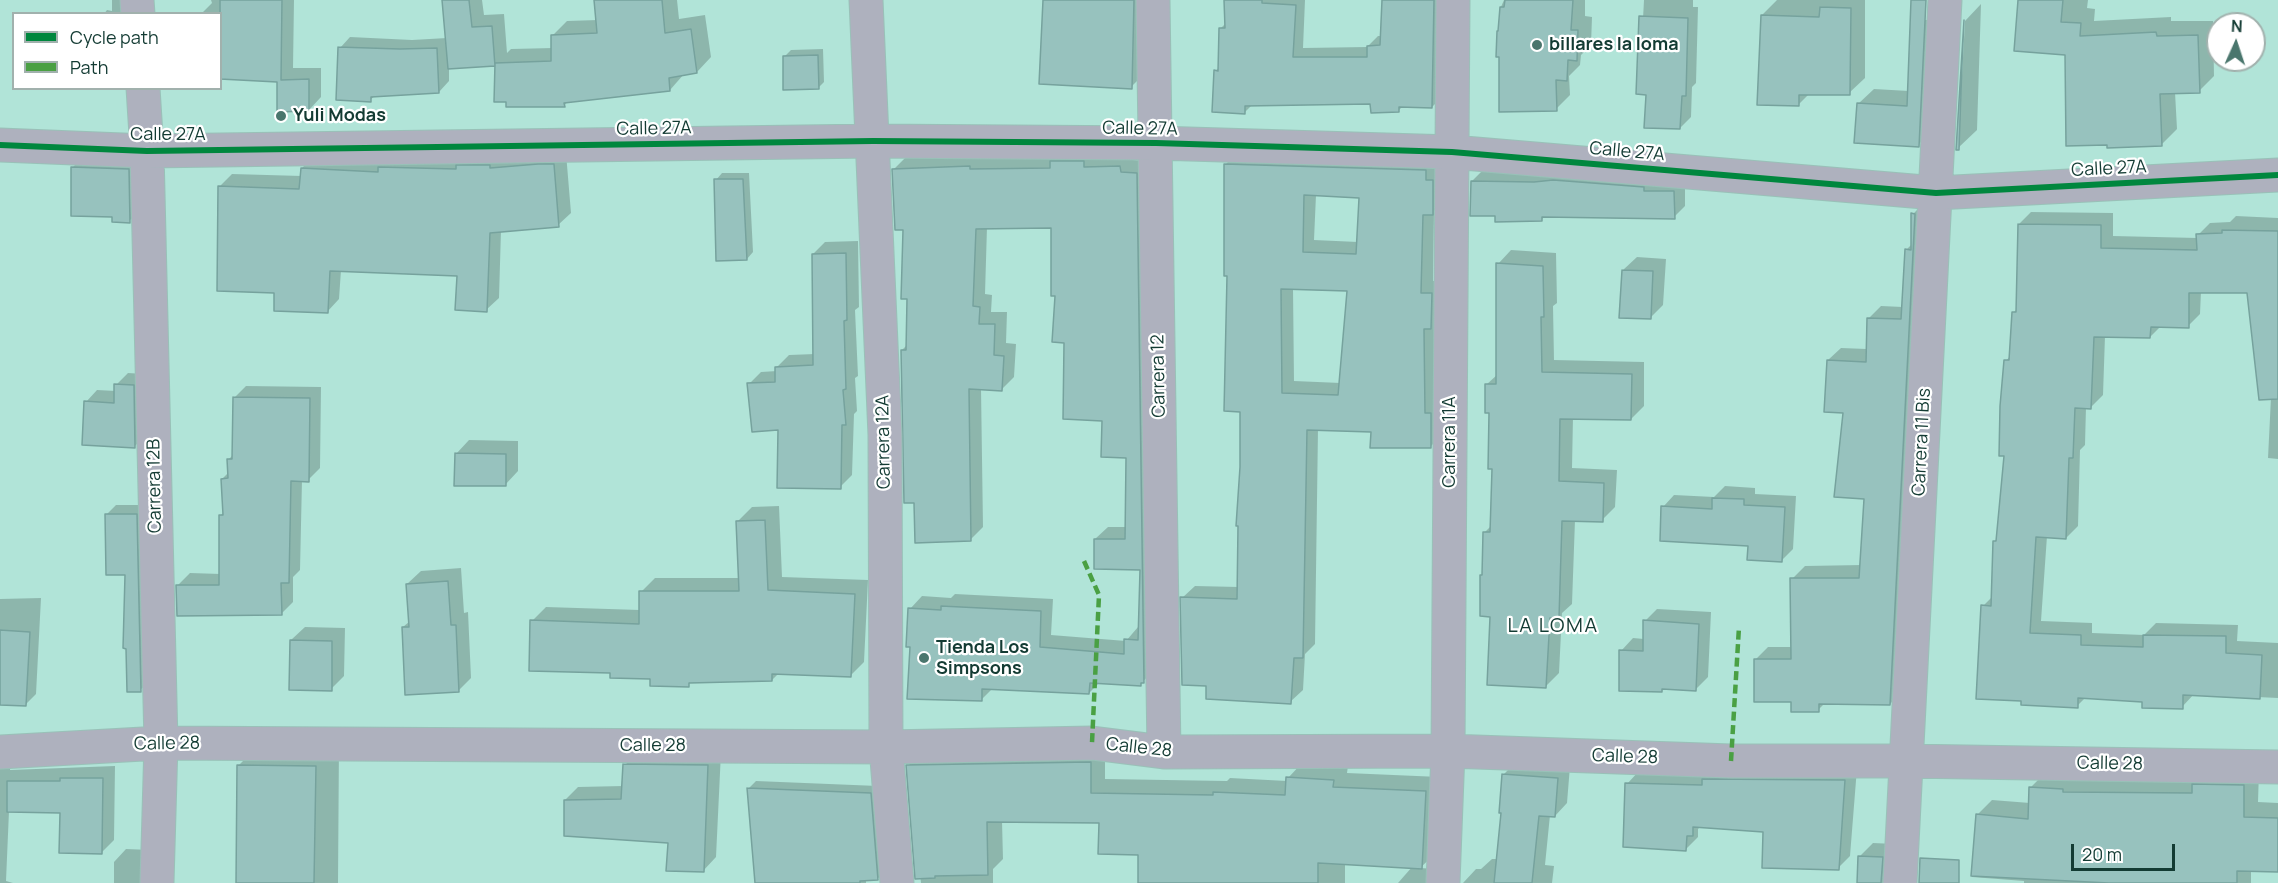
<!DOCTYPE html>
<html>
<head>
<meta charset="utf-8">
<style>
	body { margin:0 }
	#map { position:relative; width:2278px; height:883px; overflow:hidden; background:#b1e4d8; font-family:Manrope,sans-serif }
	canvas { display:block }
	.legend { position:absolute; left:12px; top:12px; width:210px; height:78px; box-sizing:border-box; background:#fff; border:2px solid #a1b1ad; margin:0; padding:8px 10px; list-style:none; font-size:18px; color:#133b33 }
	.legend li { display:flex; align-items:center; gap:12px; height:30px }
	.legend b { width:30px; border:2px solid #a1b1ad }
	.north { position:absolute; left:2206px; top:12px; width:60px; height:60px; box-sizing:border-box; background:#fff; border:2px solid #a1b1ad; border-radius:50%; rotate:3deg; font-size:16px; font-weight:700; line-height:24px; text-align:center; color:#133b33 }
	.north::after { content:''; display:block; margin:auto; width:21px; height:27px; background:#4a766d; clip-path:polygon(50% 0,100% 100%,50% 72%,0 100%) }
	.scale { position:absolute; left:2071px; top:844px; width:104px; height:27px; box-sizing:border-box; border:3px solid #133b33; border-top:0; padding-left:8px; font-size:18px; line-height:21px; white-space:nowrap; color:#133b33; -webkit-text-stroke:4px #fff; paint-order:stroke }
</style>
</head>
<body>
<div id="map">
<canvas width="2278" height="883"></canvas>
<ul class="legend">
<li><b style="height:8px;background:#00873e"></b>Cycle path</li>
<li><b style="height:8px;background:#4aa043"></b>Path</li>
</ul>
<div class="north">N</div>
<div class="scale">20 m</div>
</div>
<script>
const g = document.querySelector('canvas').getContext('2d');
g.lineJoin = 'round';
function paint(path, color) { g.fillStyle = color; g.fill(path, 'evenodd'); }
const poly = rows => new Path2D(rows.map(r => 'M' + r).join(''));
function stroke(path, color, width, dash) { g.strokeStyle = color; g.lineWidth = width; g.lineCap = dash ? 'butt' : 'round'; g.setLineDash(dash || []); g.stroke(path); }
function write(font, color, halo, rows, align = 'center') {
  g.font = font + ' Manrope,sans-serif'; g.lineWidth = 4.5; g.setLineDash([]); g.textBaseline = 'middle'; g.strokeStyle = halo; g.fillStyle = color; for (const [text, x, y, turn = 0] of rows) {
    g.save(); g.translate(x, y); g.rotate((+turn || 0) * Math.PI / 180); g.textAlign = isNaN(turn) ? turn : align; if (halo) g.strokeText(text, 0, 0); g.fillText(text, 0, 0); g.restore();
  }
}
const shadow = poly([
	[112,0,131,0,134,14,104,14,107,10,112,11],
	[211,0,294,0,293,68,321,68,321,97,309,110,278,81,220,14,201,14,212,3],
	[443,0,482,0,484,15,504,14,507,53,511,49,553,48,552,36,567,21,598,20,596,0,677,0,679,19,705,15,711,57,697,72,684,74,670,90,568,101,564,106,496,65,449,68,449,81,439,92,376,95,370,100,340,48,350,37,412,40,447,38],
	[1045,0,1153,0,1150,68,1131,87],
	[1225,0,1305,0,1303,48,1367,47,1378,36,1382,36,1383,0,1444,0,1442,97,1432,107,1404,105,1399,110,1372,102,1252,105,1244,113,1215,71,1220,67,1221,28,1226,23],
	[1504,0,1585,0,1585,16,1592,17,1591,45,1581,55,1580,65,1569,76,1570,95,1556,109,1501,7],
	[1644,0,1693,0,1693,7,1698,7,1696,83,1692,87,1691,117,1680,128,1647,93,1639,93],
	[1777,0,1865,0,1865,78,1849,93,1810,93,1798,105,1762,15],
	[1912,0,1925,0,1924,20,1927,20,1928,0,1940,0,1933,130,1918,145,1858,104,1874,89,1909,91],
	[2020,0,2088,0,2087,8,2095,9,2094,21,2171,17,2171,21,2213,21,2214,76,2199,91,2175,92,2177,129,2162,144,2067,54],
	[1981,4,1977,130,1958,148,1965,21],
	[823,49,824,82,818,88,784,57,791,50],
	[1238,152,1438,158,1445,201,1434,211,1433,281,1444,281,1443,434,1431,446,1372,430,1318,429,1315,644,1305,654,1303,690,1290,702,1207,684,1182,598,1195,586,1239,587,1241,410,1229,275,1226,164],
	[1316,195,1360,197,1358,242,1314,240],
	[1293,288,1348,289,1341,383,1294,381],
	[566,153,571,213,558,225,501,230,499,298,486,310,458,274,341,270,339,299,327,312,276,292,220,186,232,174,302,176,302,168,314,156],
	[86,154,141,156,143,208,129,221,73,167],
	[1132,154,1133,160,1149,161,1156,669,1140,684,1100,682,1089,693,993,688,981,700,912,646,910,609,922,596,951,598,955,594,1053,599,1051,635,1126,641,1138,627,1141,569,1095,539,1108,527,1126,527,1127,457,1104,420,1066,342,1057,294,1052,226,987,227,985,294,992,295,991,312,1007,312,1006,343,1016,344,1014,377,1002,389,981,388,983,527,971,539,916,502,902,350,907,345,908,297,905,229,894,169,906,157],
	[1483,170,1685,180,1685,206,1674,217,1545,216,1542,219,1497,215,1472,181],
	[722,173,749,173,753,252,747,259,716,180],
	[1926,201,1903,691,1890,704,1826,702,1818,710,1793,701,1755,660,1768,647,1792,647,1792,579,1805,566,1862,565,1865,498,1844,412,1828,360,1841,348,1867,349,1868,319,1881,306,1903,307,1906,250,1912,244,1913,214],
	[2031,212,2113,213,2113,236,2198,238,2198,235,2210,223,2230,222,2236,216,2278,218,2278,459,2268,458,2273,357,2249,292,2201,291,2200,314,2188,326,2161,326,2150,337,2105,336,2103,395,2091,407,2086,407,2085,445,2080,450,2078,526,2066,538,2047,536,2041,621,2092,623,2092,633,2144,635,2156,623,2238,625,2237,641,2278,643,2278,698,2194,694,2182,707,2143,700,2086,697,2077,706,1983,606,1993,596,1994,542,1998,538,2006,454,2006,361,2011,355,2013,313,2018,308,2019,224],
	[858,241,859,307,855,310,858,376,855,378,857,411,854,414,852,475,840,487,780,429,749,384,761,372,777,371,777,367,789,355,815,354,813,254,825,242],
	[1511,250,1556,253,1557,303,1553,306,1554,360,1644,362,1644,406,1631,419,1573,417,1572,468,1617,470,1615,507,1602,520,1575,520,1572,604,1562,613,1559,673,1546,686,1492,615,1482,575,1483,573,1484,533,1492,525,1493,467,1491,411,1486,385,1498,374,1498,264],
	[1637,257,1666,259,1663,305,1650,318,1623,270],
	[128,373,145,374,146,434,135,446,86,402,97,390,116,391,116,385],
	[246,386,321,387,320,468,308,480,302,480,300,570,293,577,293,602,281,614,178,585,190,573,221,574,221,515,224,512,222,479,229,472,229,459,233,455,234,398],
	[469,440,518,441,518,471,505,485,456,454],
	[1725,486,1755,488,1755,494,1796,496,1793,549,1781,561,1663,507,1674,495,1714,497],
	[116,505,146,505,150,681,140,690,126,574,106,515],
	[779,506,782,577,868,580,864,662,850,676,779,673,772,680,691,682,688,685,611,672,532,621,546,607,640,610,641,592,655,578,740,578,737,522,752,507],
	[461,568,464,613,468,612,471,678,458,691,403,627,410,621,407,584,421,571],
	[41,598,36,694,26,704,0,703,0,599],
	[1657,609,1711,612,1708,677,1696,689,1665,687,1662,691,1621,651,1633,638,1644,639,1645,621],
	[305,627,345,628,344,676,331,689,291,640],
	[263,741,339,742,338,883,237,883,239,765],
	[1105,748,1105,779,1227,781,1230,778,1287,781,1288,778,1302,763,1348,766,1347,773,1440,777,1436,853,1420,868,1437,869,1443,883,1398,883,1412,867,1345,863,1345,883,1180,883,1100,822,1002,821,1003,859,993,869,993,883,921,883,908,766,923,751],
	[638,752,721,752,716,857,703,871,669,841,565,800,578,787,623,786,625,765],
	[0,761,11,762,10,770,115,766,114,840,102,852,61,812,9,811,6,881,13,883,0,883],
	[1516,762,1570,766,1567,803,1555,816,1550,815,1545,865,1554,866,1552,883,1463,883,1476,869,1481,869,1492,859,1498,859,1503,812,1503,775],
	[1857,768,1850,856,1838,868,1765,831,1701,826,1698,829,1698,837,1686,849,1627,784,1639,771],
	[2259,771,2258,802,2278,803,2278,871,2251,870,2251,883,2024,883,2024,881,1972,877,1977,815,1992,800,2030,803,2031,787,2046,772],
	[756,781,878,786,885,872,877,879,866,879,866,883,757,883,749,788],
	[1873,843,1895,844,1900,883,1859,883,1860,856],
	[126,849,151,850,156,883,114,883,114,862]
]);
const building = poly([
	[220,0,282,0,281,80,309,79,309,111,277,112,277,82,220,79,220,0],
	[442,0,469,0,472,27,492,26,495,66,448,69,442,0],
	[594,0,662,0,665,33,691,29,697,73,669,78,670,91,564,103,565,107,506,107,506,102,494,102,495,63,551,61,551,35,597,33,594,0],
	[1043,0,1134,0,1132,89,1039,84,1043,0],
	[1224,0,1262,0,1262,3,1296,5,1293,57,1367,57,1367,46,1380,45,1382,0,1434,0,1432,108,1399,107,1399,112,1371,113,1370,104,1245,106,1245,114,1212,112,1214,70,1218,71,1219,28,1225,28,1224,0],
	[1505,0,1573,0,1571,30,1578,30,1577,61,1568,60,1567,81,1556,80,1557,111,1499,112,1499,57,1496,57,1497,31,1498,31,1500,7,1504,7,1505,0],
	[1911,0,1926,0,1919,147,1854,143,1857,103,1907,106,1911,0],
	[2018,0,2063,0,2061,22,2081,23,2080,36,2156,32,2157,36,2198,35,2200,93,2160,94,2162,146,2107,148,2107,145,2066,146,2065,55,2014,51,2018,0],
	[1820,7,1851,8,1850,95,1799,95,1799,106,1757,105,1761,15,1819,17,1820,7],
	[1639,16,1688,18,1686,96,1682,96,1680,129,1644,128,1646,95,1636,94,1639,16],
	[1964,20,1962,64,1959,150,1956,150,1964,20],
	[338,47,400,49,437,48,439,93,371,97,371,102,336,100,338,47],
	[818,55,819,89,783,90,783,56,818,55],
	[1050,161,1084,161,1084,167,1120,166,1121,172,1137,173,1144,683,1141,683,1141,686,1090,683,1089,694,982,689,982,701,907,699,910,647,906,647,908,608,941,610,941,606,1041,611,1040,647,1124,654,1124,639,1138,640,1140,570,1094,569,1094,539,1125,539,1126,458,1101,457,1102,421,1063,419,1064,343,1052,342,1055,296,1051,296,1051,228,976,229,973,306,980,307,979,324,995,324,994,355,1004,356,1002,391,969,389,971,541,915,543,914,503,904,503,901,350,906,350,907,299,901,299,903,230,895,230,892,169,970,166,970,169,1050,168,1050,161],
	[538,164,554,164,559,227,490,233,487,312,455,310,457,276,330,271,328,313,274,311,274,293,217,291,218,186,299,189,301,168,378,172,378,167,456,169,456,165,490,165,490,168,538,164],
	[1224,164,1426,170,1426,180,1433,180,1433,215,1423,215,1421,293,1432,293,1431,329,1424,329,1425,413,1431,413,1431,448,1370,448,1371,432,1307,430,1303,658,1294,658,1291,704,1206,699,1206,686,1182,685,1180,597,1237,599,1238,526,1236,526,1240,467,1240,412,1224,411,1227,276,1224,276,1224,164],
	[1304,195,1359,198,1356,254,1303,252,1304,195],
	[1281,289,1347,291,1338,395,1282,393,1281,289],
	[71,167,129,169,130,223,112,222,112,217,71,216,71,167],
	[714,179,743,179,747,260,716,261,714,179],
	[1553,180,1644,187,1644,191,1674,191,1675,219,1542,217,1542,221,1495,222,1495,216,1470,216,1471,181,1534,182,1553,180],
	[1911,213,1915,214,1890,705,1819,704,1819,712,1791,712,1791,702,1754,702,1754,659,1791,659,1790,578,1859,578,1864,499,1834,497,1843,413,1824,412,1827,360,1866,362,1867,318,1901,319,1905,249,1911,250,1911,213],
	[2018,224,2101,225,2101,248,2197,250,2196,234,2222,233,2222,230,2278,231,2278,399,2259,400,2247,293,2189,293,2189,328,2151,327,2150,338,2094,337,2091,409,2075,408,2073,458,2069,458,2066,539,2036,537,2030,633,2081,635,2081,645,2143,647,2143,635,2226,636,2226,653,2262,655,2260,699,2183,695,2183,709,2142,708,2142,702,2078,698,2078,708,2021,705,2021,701,1976,699,1981,605,1991,606,1993,541,1996,541,2004,456,1999,456,2000,406,2004,360,2009,360,2012,312,2016,312,2018,224],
	[846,253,847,320,844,321,846,389,843,390,846,425,842,425,841,489,777,488,778,430,752,432,747,383,775,382,775,367,813,365,812,254,846,253],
	[1496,263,1543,266,1544,317,1541,317,1542,372,1632,374,1631,420,1560,419,1559,481,1604,483,1603,522,1562,521,1559,618,1550,618,1546,688,1487,685,1490,617,1480,616,1480,575,1482,575,1483,532,1490,532,1492,469,1488,469,1489,413,1485,413,1485,384,1496,384,1496,263],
	[1622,270,1653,271,1651,319,1619,318,1622,270],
	[114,384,134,385,135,448,82,445,84,401,114,403,114,384],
	[233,397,310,398,309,482,291,481,289,583,281,583,282,615,177,616,176,585,219,585,219,515,223,515,221,479,228,478,227,459,232,459,233,397],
	[455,453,506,454,506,486,454,486,455,453],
	[1712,498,1744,499,1744,505,1785,507,1782,562,1747,560,1748,546,1660,541,1661,506,1712,509,1712,498],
	[105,514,137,514,141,692,127,692,126,649,123,648,125,575,106,575,105,514],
	[765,520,768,590,855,594,851,677,772,674,772,681,689,683,689,687,650,686,650,679,610,678,610,673,529,671,530,620,639,624,639,591,739,591,736,521,765,520],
	[448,581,451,625,456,625,459,692,405,695,402,627,409,627,406,584,448,581],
	[1643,620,1699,624,1696,691,1662,689,1662,692,1619,691,1619,650,1643,651,1643,620],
	[0,630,30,632,26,706,0,705,0,630],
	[290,640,332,641,332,691,289,690,290,640],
	[1091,762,1091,793,1213,795,1213,792,1285,795,1286,777,1334,780,1333,787,1426,791,1422,869,1318,863,1318,883,1138,883,1138,855,1098,854,1099,823,987,822,988,875,935,876,935,878,915,879,906,765,1091,762],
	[623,764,708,765,704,872,666,871,668,843,564,836,564,800,621,799,623,764],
	[237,765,316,766,314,883,236,883,237,765],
	[1502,774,1558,778,1555,817,1539,816,1532,883,1494,883,1501,813,1499,813,1502,774],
	[60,778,103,778,102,854,59,853,60,813,7,812,7,781,60,781,60,778],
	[1702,779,1845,780,1839,870,1762,868,1763,832,1693,827,1693,836,1687,836,1686,851,1623,847,1625,783,1702,785,1702,779],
	[2192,784,2244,785,2244,817,2278,818,2278,872,2237,871,2237,883,2109,883,1971,876,1976,814,2028,819,2029,787,2063,789,2063,792,2192,793,2192,784],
	[747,788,871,793,878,880,860,881,860,883,755,883,747,788],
	[1858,856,1883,857,1881,883,1857,883,1858,856],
	[1920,858,1959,860,1959,883,1919,883,1920,858]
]);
const minor = poly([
	[137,0,138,14],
	[866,0,885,435,886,747,897,883],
	[1153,0,1164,752],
	[143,88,147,151,161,743,157,883],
	[0,145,147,151,873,141,1156,143,1452,152,1936,193,2278,175],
	[0,752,161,743,886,747,1092,743,1164,752,1448,751,1731,761,1905,761,2278,767],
	[1443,883,1448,751,1453,0],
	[1900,883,1945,0]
]);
const quiet = poly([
	[1084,561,1099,595,1092,743],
	[1731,761,1739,627]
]);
const cycleway = poly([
	[0,145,147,151,873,141,1156,143,1452,152,1936,193,2278,175]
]);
const markers = [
	[1537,45,6,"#4a766d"],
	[281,116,6,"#4a766d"],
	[924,658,6,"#4a766d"]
];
const poiNames = [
	["billares la loma",1549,45],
	["Yuli Modas",293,116],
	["Tienda Los",936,648],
	["Simpsons",936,669]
];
const streetNames = [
	["Calle 27A",654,129,-1],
	["Calle 27A",1140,129,1],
	["Calle 27A",168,135],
	["Calle 27A",1627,152,5],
	["Calle 27A",2109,169,-3],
	["Carrera 12",1159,376,-91],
	["Carrera 12A",884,442,-91],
	["Carrera 11A",1450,442,-90],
	["Carrera 11 Bis",1922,442,-87],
	["Carrera 12B",155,486,-91],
	["Calle 28",167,744,-1],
	["Calle 28",653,746],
	["Calle 28",1139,748,6],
	["Calle 28",1625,757,2],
	["Calle 28",2110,764,1]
];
const neighbourhoodNames = [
	["LA LOMA",1553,626]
];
paint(shadow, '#0003');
paint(building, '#97c2be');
stroke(building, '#76a29d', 1.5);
stroke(minor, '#99c1b8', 35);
stroke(minor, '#aeb1be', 33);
stroke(quiet, '#4aa043', 4.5, [9, 4.5]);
stroke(cycleway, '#00873e', 6);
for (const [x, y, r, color] of markers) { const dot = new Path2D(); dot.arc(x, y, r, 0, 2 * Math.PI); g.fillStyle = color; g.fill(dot); stroke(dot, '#fff', 2); }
write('bold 18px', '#133b33', '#fff', poiNames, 'left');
write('18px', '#133b33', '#fff', streetNames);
g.letterSpacing = '1.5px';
write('20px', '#133b33', '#fff', neighbourhoodNames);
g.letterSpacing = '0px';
</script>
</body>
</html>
